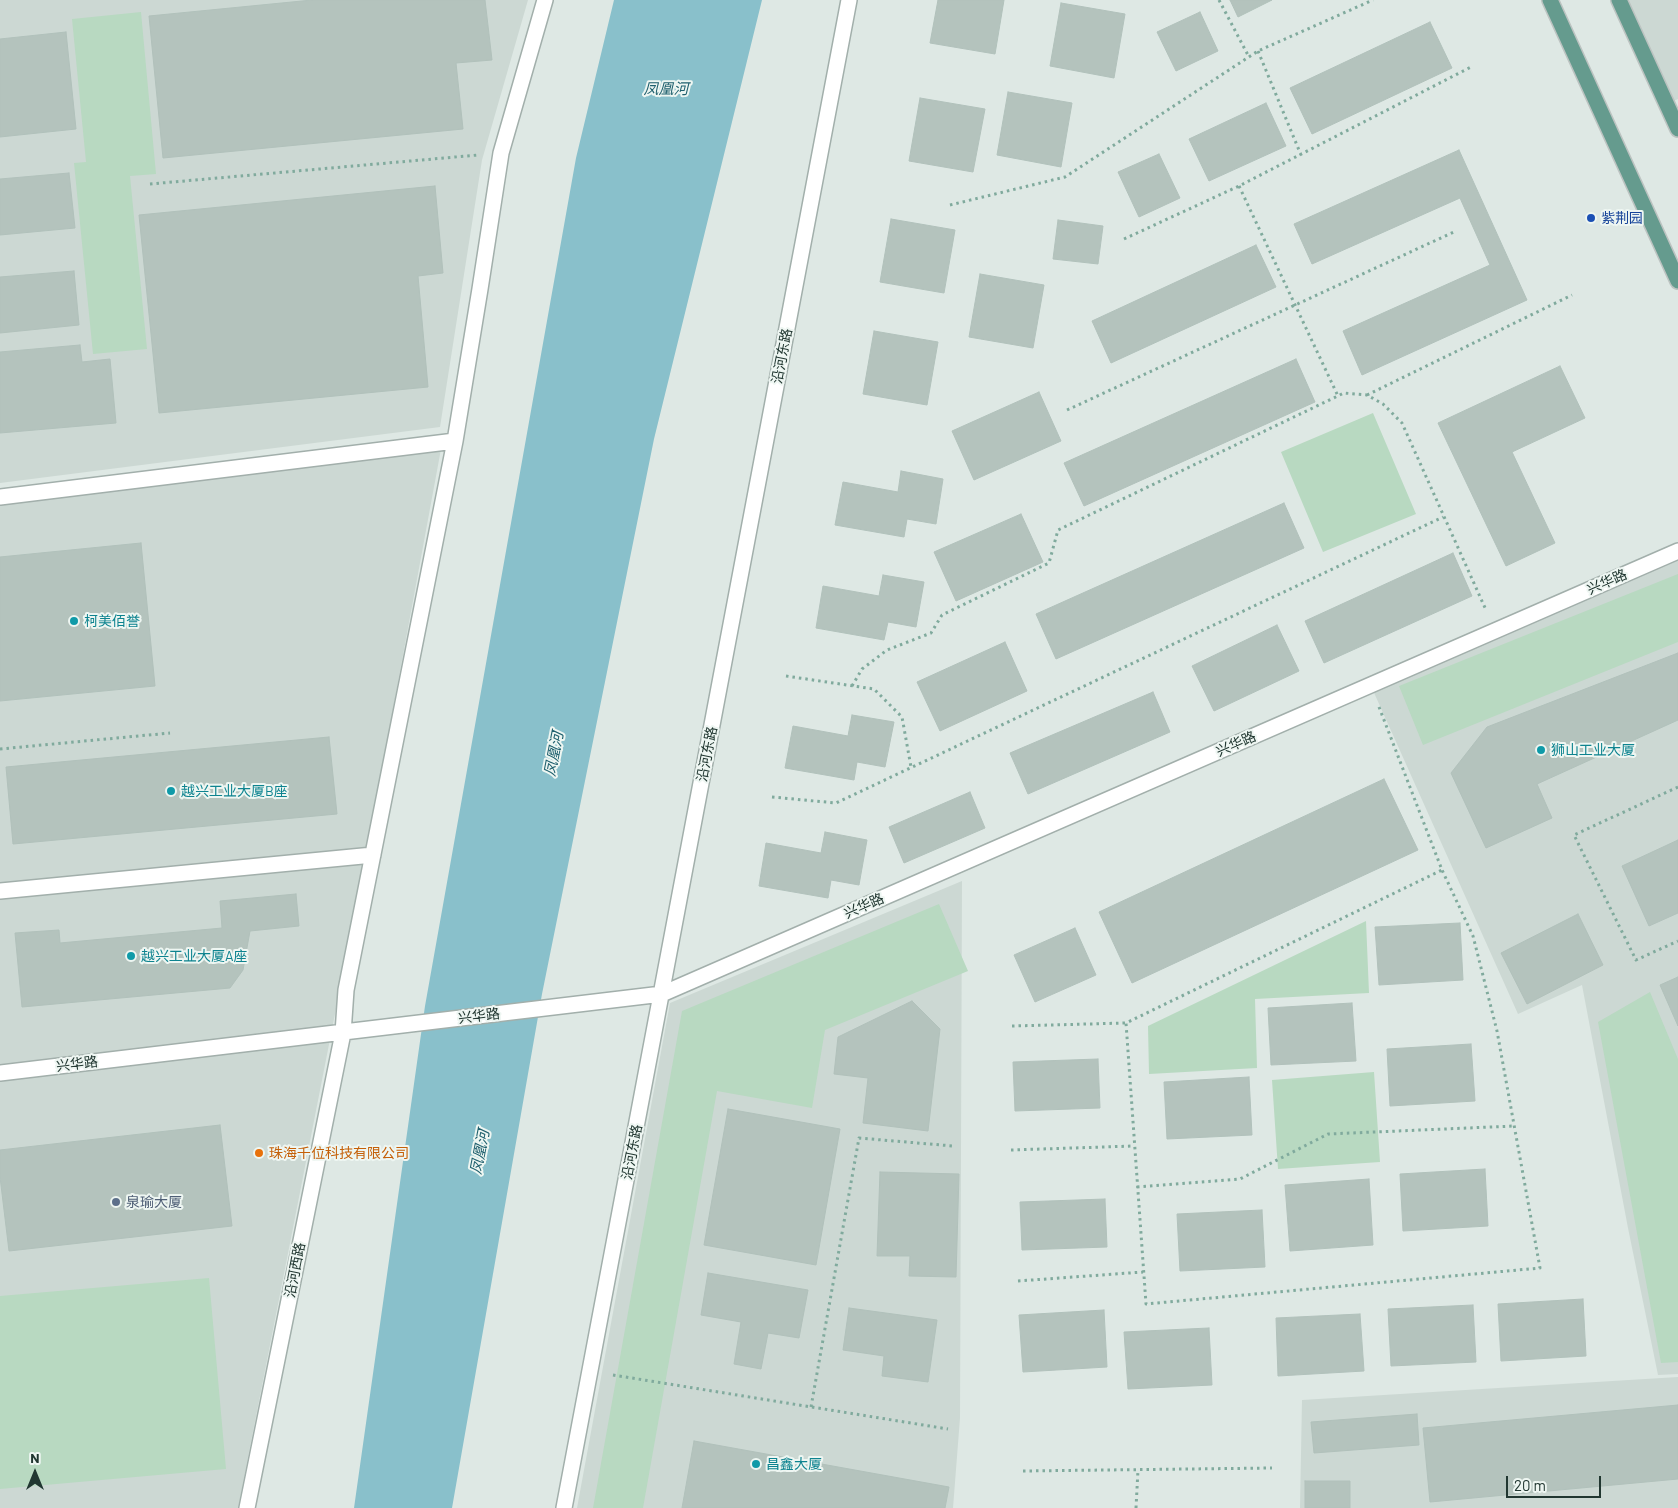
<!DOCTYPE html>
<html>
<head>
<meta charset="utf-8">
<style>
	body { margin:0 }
	#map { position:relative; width:1678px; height:1508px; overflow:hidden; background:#dee8e4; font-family:Barlow,sans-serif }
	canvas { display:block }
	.north { position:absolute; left:10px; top:1448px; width:50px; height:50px; -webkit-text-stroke:4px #eef6f2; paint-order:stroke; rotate:0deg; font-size:14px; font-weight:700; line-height:20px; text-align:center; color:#213731 }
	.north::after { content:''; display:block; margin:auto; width:18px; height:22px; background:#213731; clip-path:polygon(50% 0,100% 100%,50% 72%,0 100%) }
	.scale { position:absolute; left:1506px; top:1476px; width:95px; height:22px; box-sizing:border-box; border:2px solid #213731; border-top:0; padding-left:6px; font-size:15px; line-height:18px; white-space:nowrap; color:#213731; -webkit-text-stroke:4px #eef6f2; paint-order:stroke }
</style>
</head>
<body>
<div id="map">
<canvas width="1678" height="1508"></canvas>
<div class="north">N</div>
<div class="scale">20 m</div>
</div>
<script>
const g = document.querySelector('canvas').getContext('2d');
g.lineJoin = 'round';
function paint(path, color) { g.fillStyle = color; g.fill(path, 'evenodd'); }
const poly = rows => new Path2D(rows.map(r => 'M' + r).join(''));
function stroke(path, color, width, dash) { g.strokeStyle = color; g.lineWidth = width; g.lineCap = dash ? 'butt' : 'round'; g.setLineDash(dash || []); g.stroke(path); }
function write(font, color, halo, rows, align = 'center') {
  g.font = font + ' Barlow,"Noto Sans SC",sans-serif'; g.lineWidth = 4; g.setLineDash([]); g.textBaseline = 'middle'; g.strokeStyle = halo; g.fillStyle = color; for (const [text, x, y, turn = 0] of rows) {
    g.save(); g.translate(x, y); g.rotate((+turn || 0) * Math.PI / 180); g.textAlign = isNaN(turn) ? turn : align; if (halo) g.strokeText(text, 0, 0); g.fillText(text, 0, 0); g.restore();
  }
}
const built = poly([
	[0,0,528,0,482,160,440,427,0,483],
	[1622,0,1678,0,1678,99,1669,103],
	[441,449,365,861,238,1508,0,1508,0,503],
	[1678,551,1678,1374,1658,1375,1628,1228,1582,985,1518,1014,1371,686],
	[962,881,960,1418,953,1508,577,1508,670,1003],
	[1678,1377,1678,1508,1300,1508,1302,1400]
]);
const green = poly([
	[141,12,156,174,130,176,147,349,93,354,74,163,86,162,72,19],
	[1373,413,1416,514,1323,552,1281,452],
	[1678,574,1678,642,1423,745,1399,686],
	[939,904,968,971,825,1030,812,1108,717,1091,643,1508,593,1508,682,1011],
	[1366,921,1369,993,1255,999,1257,1068,1149,1074,1148,1026],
	[1650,992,1678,1059,1678,1362,1661,1363,1598,1022],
	[1374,1072,1380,1162,1278,1169,1272,1080],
	[209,1278,226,1469,0,1489,0,1296]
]);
const water = poly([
	[614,0,762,0,654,439,542,994,452,1508,354,1508,425,1006,576,158]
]);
const building = poly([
	[312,0,485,0,492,60,456,63,463,129,163,158,149,16,312,0],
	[938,0,1004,0,995,54,930,43,938,0],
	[1230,0,1272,0,1238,17,1230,0],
	[1061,3,1125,14,1114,78,1050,66,1061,3],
	[1200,12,1218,51,1176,71,1157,32,1200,12],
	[1430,22,1452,68,1312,134,1290,88,1430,22],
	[66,32,76,129,0,137,0,39,66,32],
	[1008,92,1072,103,1061,167,997,155,1008,92],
	[920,98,985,109,973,172,909,161,920,98],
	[1266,103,1286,146,1209,181,1189,139,1266,103],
	[1459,150,1527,300,1362,375,1343,331,1490,265,1460,198,1312,264,1294,224,1459,150],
	[1159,154,1180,198,1139,217,1118,172,1159,154],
	[69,173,75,228,0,235,0,179,69,173],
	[435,186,443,273,418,276,428,387,159,413,139,215,435,186],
	[891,219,955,230,944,293,880,282,891,219],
	[1058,220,1103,226,1098,264,1053,259,1058,220],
	[1256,245,1276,287,1111,363,1092,321,1256,245],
	[74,271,79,325,0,333,0,277,74,271],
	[980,274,1044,285,1033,348,969,337,980,274],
	[874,331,938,342,927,405,863,394,874,331],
	[80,345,82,362,110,359,116,423,0,433,0,352,80,345],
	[1296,359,1315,402,1084,506,1064,463,1296,359],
	[1560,366,1585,418,1512,452,1555,543,1506,566,1438,423,1560,366],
	[1039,392,1061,441,974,480,952,431,1039,392],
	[901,471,943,479,936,524,907,519,904,537,835,525,843,482,898,492,901,471],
	[1284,503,1304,548,1056,659,1036,614,1284,503],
	[1021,514,1043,562,956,601,934,552,1021,514],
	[141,543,155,686,0,701,0,557,141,543],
	[1453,553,1472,596,1324,663,1305,621,1453,553],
	[883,575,924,582,916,627,888,622,884,640,816,628,823,586,879,596,883,575],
	[1277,625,1299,671,1214,711,1192,666,1277,625],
	[1005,642,1027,691,940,731,917,682,1005,642],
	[1678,653,1678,720,1537,784,1552,818,1486,848,1451,773,1487,727,1678,653],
	[1153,692,1170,732,1028,794,1010,753,1153,692],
	[852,715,894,722,885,767,857,762,854,780,785,768,793,726,848,736,852,715],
	[329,737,337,814,13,844,6,767,329,737],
	[1384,779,1418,850,1132,983,1099,912,1384,779],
	[970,792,985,828,904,863,889,827,970,792],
	[825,832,867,840,859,885,831,880,828,898,759,886,766,843,821,853,825,832],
	[1678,840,1678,913,1649,926,1622,866,1678,840],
	[296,894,299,926,250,931,243,970,230,988,22,1007,15,933,59,930,60,943,222,928,220,901,296,894],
	[1578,914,1603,965,1527,1004,1501,953,1578,914],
	[1460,923,1463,980,1379,985,1375,927,1460,923],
	[1075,928,1096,975,1035,1002,1014,955,1075,928],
	[1678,977,1678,1026,1660,985,1678,977],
	[912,1001,940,1029,928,1131,863,1123,868,1078,834,1074,838,1037,912,1001],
	[1352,1003,1356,1061,1271,1065,1268,1008,1352,1003],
	[1471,1044,1475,1101,1390,1106,1387,1049,1471,1044],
	[1098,1059,1100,1108,1015,1111,1013,1062,1098,1059],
	[1249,1077,1252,1135,1167,1139,1164,1082,1249,1077],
	[728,1109,840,1129,816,1265,704,1245,728,1109],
	[220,1125,232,1226,9,1251,0,1177,0,1150,220,1125],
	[1485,1169,1488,1226,1403,1231,1400,1174,1485,1169],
	[880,1172,959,1174,956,1277,909,1276,910,1256,877,1256,880,1172],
	[1369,1179,1373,1245,1290,1251,1285,1185,1369,1179],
	[1105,1199,1107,1247,1022,1250,1020,1202,1105,1199],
	[1262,1210,1265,1267,1180,1271,1177,1214,1262,1210],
	[708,1273,808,1290,799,1338,768,1333,761,1369,734,1364,741,1322,701,1315,708,1273],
	[1583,1299,1586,1356,1501,1361,1498,1304,1583,1299],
	[1473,1305,1476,1362,1391,1366,1388,1309,1473,1305],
	[849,1308,937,1320,928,1382,882,1376,884,1356,843,1350,849,1308],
	[1104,1310,1107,1367,1023,1372,1019,1315,1104,1310],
	[1360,1314,1364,1371,1278,1376,1276,1318,1360,1314],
	[1209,1328,1212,1385,1128,1389,1124,1332,1209,1328],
	[1678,1405,1678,1479,1430,1502,1423,1428,1678,1405],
	[1417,1414,1419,1445,1314,1453,1311,1422,1417,1414],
	[694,1441,949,1487,945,1508,682,1508,694,1441],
	[1305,1481,1350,1481,1350,1508,1305,1508,1305,1481]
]);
const path = poly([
	[1219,0,1249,57],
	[1258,51,1301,155],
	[150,184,478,155],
	[1239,186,1338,396],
	[950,205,1065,177,1258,51,1373,0],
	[1124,239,1239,186,1471,67],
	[1367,395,1572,295],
	[1067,410,1456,231],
	[786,676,874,689,902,717,911,767],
	[852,686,862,669,887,650,931,633,942,615,1049,563,1058,530,1344,393,1367,395,1383,404,1402,423,1486,610],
	[1379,707,1442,870,1126,1023,1146,1304,1540,1268,1497,1031,1473,936,1442,870],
	[0,749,170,733],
	[1678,787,1574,835,1636,960,1678,941],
	[772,797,836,803,1443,517],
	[1012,1026,1126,1023],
	[1011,1150,1134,1146],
	[1137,1187,1240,1179,1328,1134,1514,1126],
	[1018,1281,1143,1272],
	[613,1375,948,1429],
	[811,1407,859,1138,953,1146],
	[1023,1471,1272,1468],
	[1136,1508,1138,1470]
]);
const minor = poly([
	[0,497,455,441],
	[0,891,373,855],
	[0,1073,662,994,1678,551],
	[247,1508,343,1033,346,990,455,441,480,289,501,153,545,0],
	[564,1508,849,0]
]);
const major = poly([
	[1550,0,1678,281],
	[1619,0,1678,129]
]);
const markers = [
	[1591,218,5,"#1a4fb4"],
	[74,621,5,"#0f9aa8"],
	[1541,750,5,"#0f9aa8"],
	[171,791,5,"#0f9aa8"],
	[131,956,5,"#0f9aa8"],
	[259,1153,5,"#e8710a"],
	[116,1202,5,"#5c6f8a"],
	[756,1464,5,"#0f9aa8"]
];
const transitNames = [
	["紫荆园",1601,218]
];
const streetNames = [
	["沿河东路",782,356,-79],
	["兴华路",1607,582,-24],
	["兴华路",1236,744,-24],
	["沿河东路",707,754,-79],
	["兴华路",864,906,-24],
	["兴华路",479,1016,-7],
	["兴华路",77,1064,-7],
	["沿河东路",632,1152,-79],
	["沿河西路",295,1270,-79]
];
const cultureNames = [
	["柯美佰誉",84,621],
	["狮山工业大厦",1551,750],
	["越兴工业大厦B座",181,791],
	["越兴工业大厦A座",141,956],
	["昌鑫大厦",766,1464]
];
const foodNames = [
	["珠海千位科技有限公司",269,1153]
];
const serviceNames = [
	["泉瑜大厦",126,1202]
];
const waterNames = [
	["凤凰河",666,89],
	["凤凰河",554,754,-79],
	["凤凰河",480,1152,-79]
];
paint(built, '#ccd8d3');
paint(green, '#b8d9c1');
paint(water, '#89c0cb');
paint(building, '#b4c3bd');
stroke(building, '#b1c1bb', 1);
stroke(minor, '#a2afab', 18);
stroke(major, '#bcc3c1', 18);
stroke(path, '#80aa9d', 3, [2.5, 4]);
stroke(minor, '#fff', 15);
stroke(major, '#659b8e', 15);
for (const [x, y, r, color] of markers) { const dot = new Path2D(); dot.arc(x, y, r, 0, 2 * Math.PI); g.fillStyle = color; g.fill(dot); stroke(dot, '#eef6f2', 2); }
write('14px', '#164399', '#eef6f2', transitNames, 'left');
write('14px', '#213731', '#eef6f2', streetNames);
write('14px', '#0d838f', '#eef6f2', cultureNames, 'left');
write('14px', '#c56008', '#eef6f2', foodNames, 'left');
write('14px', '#4e5e75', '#eef6f2', serviceNames, 'left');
write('italic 15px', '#1f606e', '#eef6f2', waterNames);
</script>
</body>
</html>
